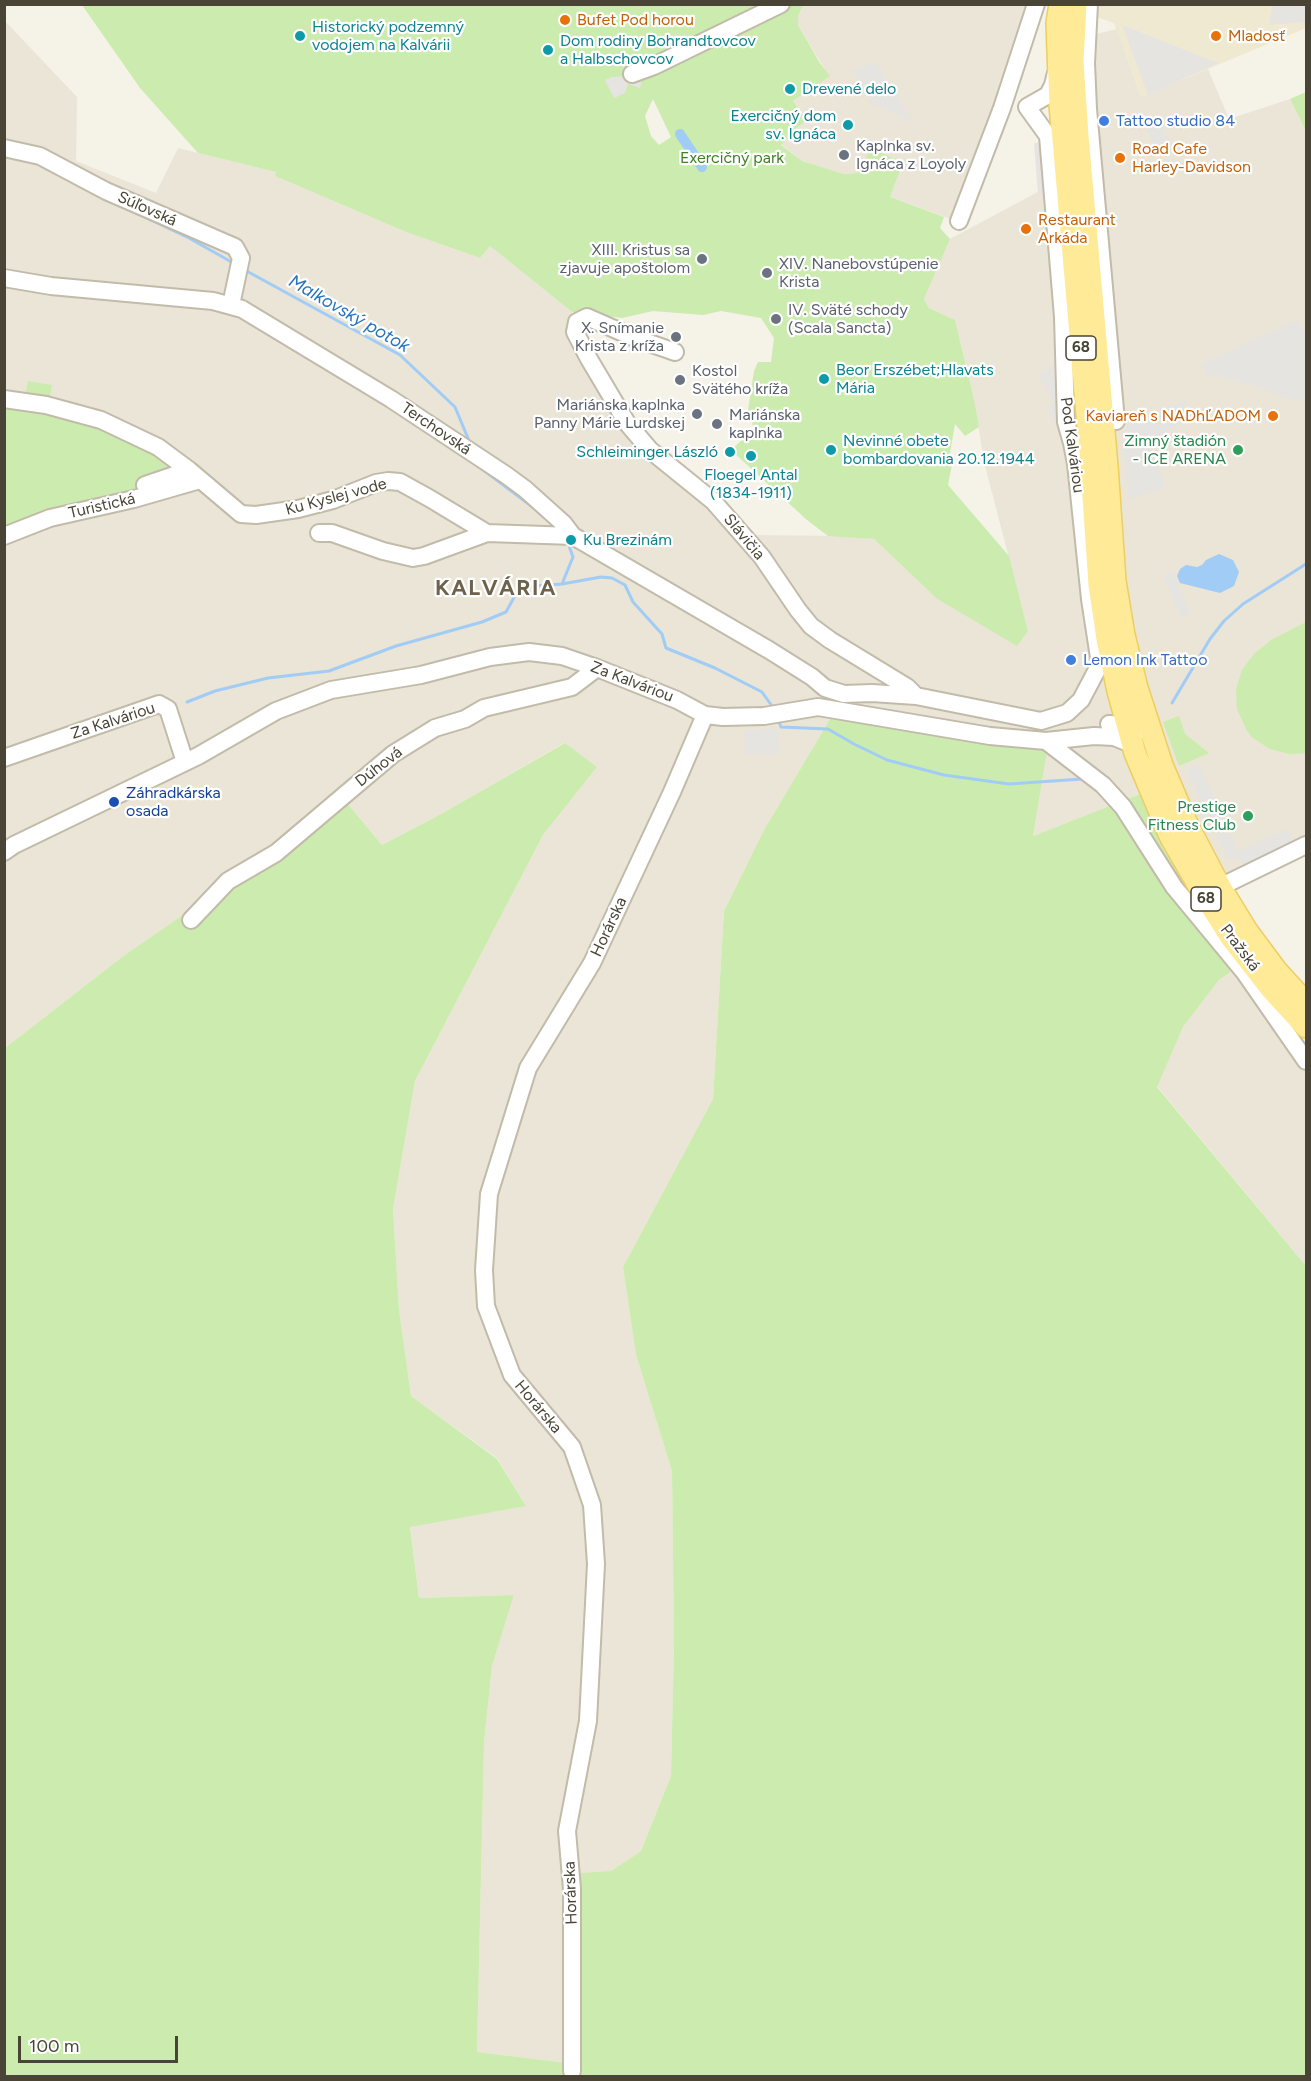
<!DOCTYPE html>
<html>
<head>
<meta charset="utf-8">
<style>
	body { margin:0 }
	#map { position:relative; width:1311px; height:2081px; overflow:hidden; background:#f5f2e8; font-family:Figtree,sans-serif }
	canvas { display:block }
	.frame { position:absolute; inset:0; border:6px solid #4a4436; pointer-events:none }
	.scale { position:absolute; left:18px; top:2036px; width:160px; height:27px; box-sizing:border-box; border:3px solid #4a4436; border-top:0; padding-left:8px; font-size:18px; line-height:21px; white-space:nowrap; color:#4a4436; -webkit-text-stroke:4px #fff; paint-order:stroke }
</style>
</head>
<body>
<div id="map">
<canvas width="1311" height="2081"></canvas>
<div class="frame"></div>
<div class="scale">100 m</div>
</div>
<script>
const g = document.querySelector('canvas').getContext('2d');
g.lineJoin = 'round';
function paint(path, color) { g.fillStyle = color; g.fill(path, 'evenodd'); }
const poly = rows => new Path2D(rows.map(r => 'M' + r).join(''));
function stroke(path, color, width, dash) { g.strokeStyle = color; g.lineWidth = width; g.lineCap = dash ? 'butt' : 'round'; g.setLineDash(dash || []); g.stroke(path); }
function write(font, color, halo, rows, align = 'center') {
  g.font = font + ' Figtree,sans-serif'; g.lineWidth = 4.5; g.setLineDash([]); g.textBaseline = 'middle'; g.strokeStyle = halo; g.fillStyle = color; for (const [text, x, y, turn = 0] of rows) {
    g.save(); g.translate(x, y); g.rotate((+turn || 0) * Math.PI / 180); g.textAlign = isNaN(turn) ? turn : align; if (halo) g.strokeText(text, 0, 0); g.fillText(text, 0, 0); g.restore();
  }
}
const residential = poly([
	[803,5,1041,5,959,222,890,197,903,163,873,149,857,173,844,174,802,161,781,144,793,131,807,120,793,101,829,76,798,25,798,17],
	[5,21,77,97,76,161,156,193,178,148,276,172,275,176,406,232,480,258,490,246,572,312,635,428,746,535,845,536,874,539,936,598,1028,631,984,462,974,399,955,320,929,308,924,299,950,239,1062,179,1080,38,1117,29,1141,97,1208,69,1229,119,1290,99,1306,131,1306,850,1223,892,1135,713,1140,794,1033,836,1049,740,830,719,764,830,724,911,713,1099,623,1267,636,1355,672,1471,674,1646,671,1776,641,1851,611,1871,569,2063,477,2052,484,1743,492,1666,514,1595,419,1598,410,1526,526,1506,497,1458,411,1396,399,1310,393,1209,415,1081,543,835,597,767,564,743,441,814,382,845,343,798,229,883,122,957,5,1048,4,624,6,622,4,622,5,527,154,483,156,437,128,423,90,410,5,398],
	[1246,961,1306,1062,1306,1266,1157,1086,1183,1027,1219,980]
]);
const education = poly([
	[1089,4,1306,5,1306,28,1141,97,1114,23,1088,14]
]);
const green = poly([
	[82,5,803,5,798,17,798,25,820,63,830,76,793,101,807,120,793,131,781,145,802,161,844,174,857,173,872,148,903,163,890,197,944,217,940,228,950,239,924,299,929,308,955,320,974,399,979,427,965,436,955,424,950,453,953,459,948,485,1009,556,1028,631,1017,646,936,598,874,539,828,536,807,520,731,450,754,429,748,410,754,371,758,362,771,362,774,338,761,318,721,311,703,315,653,311,622,318,572,312,490,246,480,258,406,232,275,176,276,172,198,153,140,88],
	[653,99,671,137,659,145,651,136,645,116],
	[1306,92,1306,131,1290,99],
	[28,381,52,385,49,402,25,397],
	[5,398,90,410,128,423,156,437,181,468,154,483,5,527],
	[1306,622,1306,753,1289,754,1270,749,1253,738,1247,731,1237,709,1236,689,1242,670,1254,654,1271,640],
	[1179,716,1185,734,1209,753,1179,766,1163,722],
	[830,719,1049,740,1033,836,1140,794,1180,871,1246,961,1219,980,1183,1027,1157,1087,1306,1266,1306,2076,5,2076,5,1048,122,957,229,883,342,797,382,845,441,814,565,743,597,767,543,835,415,1081,393,1209,399,1310,411,1396,497,1459,526,1506,410,1527,419,1598,514,1595,492,1666,484,1743,477,2052,568,2063,570,1874,611,1871,641,1851,671,1776,674,1646,672,1471,636,1355,623,1267,713,1099,724,911,764,830]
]);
const parking = poly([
	[1272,5,1306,5,1306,22,1269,25],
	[1122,25,1218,63,1148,95],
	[876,62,915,124,880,107,868,103,871,91,850,71],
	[630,76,642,80,640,88,628,84,625,93,614,98,605,80,612,77],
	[1159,119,1173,151,1159,157,1146,124],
	[1048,142,1052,193,1038,194,1034,143],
	[1298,320,1306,337,1306,401,1289,399,1246,383,1207,374,1201,364],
	[1058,362,1063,422,1058,425,1047,408,1055,402,1038,375],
	[1187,399,1177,427,1148,443,1166,487,1129,500,1123,446,1127,434,1125,413,1138,411,1141,422],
	[1172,571,1191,614,1181,618,1163,576],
	[778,729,779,754,745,754,745,730],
	[1199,764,1238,852,1287,829,1297,849,1247,873,1239,856,1229,861,1186,771]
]);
const water = poly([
	[1219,554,1233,560,1239,572,1234,586,1220,593,1180,583,1177,576,1180,569,1186,565,1197,567,1202,565,1206,560]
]);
const stream = poly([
	[134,212,189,238,235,264],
	[243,269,400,355,455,407,470,443],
	[482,469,534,508],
	[562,584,573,557,568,543],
	[187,702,215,691,268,678,329,671,396,646,482,622,506,612,517,592,522,587,562,584,601,577,612,578,625,585,633,602,662,634,666,648,715,668,762,692,772,706],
	[1172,703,1210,639,1224,621,1243,604,1306,564],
	[779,722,781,727,828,729,854,744,887,760,944,775,1009,784,1082,779],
	[52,750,108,730]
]);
const canal = poly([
	[680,134,702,167]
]);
const minor = poly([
	[1089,4,1086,63,1088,109,1116,421],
	[632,74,654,66,781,4],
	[4,148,40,156,106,191,235,247,241,258,231,305],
	[959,221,1002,108,1036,4],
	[4,278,51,286,213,301,242,309,391,399,506,475,525,489,564,524,573,536,769,650,812,677,825,688,844,694,872,693,916,696,1041,721,1067,713,1081,700,1100,664,1090,599,1076,464,1072,443,1066,422,1063,317,1048,136,1027,107,1048,95,1053,85,1056,73],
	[675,352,635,338,587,317,577,322,575,332,589,359,627,423,650,450,713,501,762,557,798,610,811,626,830,640,907,687,916,696],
	[4,399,46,405,101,420,158,447,189,470,241,514,256,515,298,509,333,500,376,483,388,481,400,482,429,498,487,533],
	[145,485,189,470],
	[319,533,332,533,383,551,413,558,424,556,487,533,573,536],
	[4,536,50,518,134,499,200,480],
	[1109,724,1123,725,1135,734],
	[1046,741,1103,785,1123,807,1174,887,1245,973,1306,1061],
	[4,758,159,704,168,709,185,762],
	[4,852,14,845,198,756,276,711,331,690,421,675,490,657,529,652,562,656,597,668,677,700,705,715,723,717,764,716,818,707,990,736,1046,741,1094,736,1114,737,1129,743,1135,753],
	[1220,887,1306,845],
	[191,920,228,881,276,853,393,754,435,728,465,719,484,708,572,687,597,668],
	[572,2071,572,1889,567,1831,588,1721,596,1564,592,1505,572,1447,512,1375,486,1306,484,1270,489,1194,528,1068,592,963,672,792,705,715]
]);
const major = poly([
	[1060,4,1057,23,1060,105,1089,438,1099,585,1107,639,1118,691,1135,753,1170,836,1204,895,1230,936,1272,990,1306,1027],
	[1076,4,1073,62,1078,136,1107,466,1115,581,1124,635,1137,688,1162,765,1188,826,1220,887,1247,931,1276,970,1306,1003]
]);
const markers = [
	[565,20,6,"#e8710a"],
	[300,36,6,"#0f9aa8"],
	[1216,36,6,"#e8710a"],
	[548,50,6,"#0f9aa8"],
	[790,89,6,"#0f9aa8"],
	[1104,121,6,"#3f7fe0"],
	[848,125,6,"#0f9aa8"],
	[844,155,6,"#6b7280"],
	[1120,158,6,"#e8710a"],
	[1026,229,6,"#e8710a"],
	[702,259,6,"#6b7280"],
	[767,273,6,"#6b7280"],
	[776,319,6,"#6b7280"],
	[676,337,6,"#6b7280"],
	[824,379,6,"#0f9aa8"],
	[680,380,6,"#6b7280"],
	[697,414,6,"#6b7280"],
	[1273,416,6,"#e8710a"],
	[717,424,6,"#6b7280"],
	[831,450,6,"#0f9aa8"],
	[1238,450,6,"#2e9e5b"],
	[730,452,6,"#0f9aa8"],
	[751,456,6,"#0f9aa8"],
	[571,540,6,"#0f9aa8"],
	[1071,660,6,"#3f7fe0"],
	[114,802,6,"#1a4fb4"],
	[1248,816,6,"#2e9e5b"]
];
const shields = [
	[1081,348,30],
	[1206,899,30]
];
const shieldNames = [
	["68",1081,348],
	["68",1206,899]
];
const foodNames = [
	["Bufet Pod horou",577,20],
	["Mladosť",1228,36],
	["Road Cafe",1132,149],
	["Harley-Davidson",1132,167],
	["Restaurant",1038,220],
	["Arkáda",1038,238],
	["Kaviareň s NADhĽADOM",1261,416,"right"]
];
const cultureNames = [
	["Historický podzemný",312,27],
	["vodojem na Kalvárii",312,45],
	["Dom rodiny Bohrandtovcov",560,41],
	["a Halbschovcov",560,59],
	["Drevené delo",802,89],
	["Exercičný dom",836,116,"right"],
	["sv. Ignáca",836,134,"right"],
	["Beor Erszébet;Hlavats",836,370],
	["Mária",836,388],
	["Nevinné obete",843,441],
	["bombardovania 20.12.1944",843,459],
	["Schleiminger László",718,452,"right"],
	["Floegel Antal",751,475,"center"],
	["(1834-1911)",751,493,"center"],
	["Ku Brezinám",583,540]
];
const shopNames = [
	["Tattoo studio 84",1116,121],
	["Lemon Ink Tattoo",1083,660]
];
const worshipNames = [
	["Kaplnka sv.",856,146],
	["Ignáca z Loyoly",856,164],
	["XIII. Kristus sa",690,250,"right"],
	["zjavuje apoštolom",690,268,"right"],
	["XIV. Nanebovstúpenie",779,264],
	["Krista",779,282],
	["IV. Sväté schody",788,310],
	["(Scala Sancta)",788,328],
	["X. Snímanie",664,328,"right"],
	["Krista z kríža",664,346,"right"],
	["Kostol",692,371],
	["Svätého kríža",692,389],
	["Mariánska kaplnka",685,405,"right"],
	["Panny Márie Lurdskej",685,423,"right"],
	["Mariánska",729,415],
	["kaplnka",729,433]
];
const parkNames = [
	["Exercičný park",732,158]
];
const streetNames = [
	["Súľovská",147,209,24],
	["Terchovská",436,429,34],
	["Pod Kalváriou",1072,445,82],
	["Ku Kyslej vode",336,497,-15],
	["Turistická",102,506,-13],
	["Slávičia",744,537,50],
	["Za Kalváriou",632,682,21],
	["Za Kalváriou",113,721,-18],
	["Dúhová",379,767,-38],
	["Horárska",609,927,-65],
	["Pražská",1240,948,53],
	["Horárska",538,1407,50],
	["Horárska",571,1893,-92]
];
const leisureNames = [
	["Zimný štadión",1226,441],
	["- ICE ARENA",1226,459],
	["Prestige",1236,807],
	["Fitness Club",1236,825]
];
const transitNames = [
	["Záhradkárska",126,793],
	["osada",126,811]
];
const waterNames = [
	["Malkovský potok",349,314,30]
];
const districtNames = [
	["KALVÁRIA",496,589]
];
paint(residential, '#eae5d6');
paint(education, '#efe9d1');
paint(green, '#cbecae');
paint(parking, '#e6e4e0');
paint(water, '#a1ccf6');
stroke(stream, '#a1ccf6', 3);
stroke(canal, '#a1ccf6', 10);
stroke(minor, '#c2bbaa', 20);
stroke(major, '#edce5f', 24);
stroke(minor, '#fff', 16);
stroke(major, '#ffea98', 21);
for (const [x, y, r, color] of markers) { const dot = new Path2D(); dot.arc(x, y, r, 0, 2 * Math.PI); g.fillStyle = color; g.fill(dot); stroke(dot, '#fff', 2); }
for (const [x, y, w] of shields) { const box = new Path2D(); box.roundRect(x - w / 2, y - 12, w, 24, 4.5); g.fillStyle = '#fff'; g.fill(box); stroke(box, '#4a4436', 1.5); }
write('bold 15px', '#4a4436', null, shieldNames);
write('16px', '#c56008', '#fff', foodNames, 'left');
write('16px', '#0d838f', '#fff', cultureNames, 'left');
write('16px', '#366cbe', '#fff', shopNames, 'left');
write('16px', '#5b616d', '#fff', worshipNames, 'left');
write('16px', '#3f8124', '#fff', parkNames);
write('16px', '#4a4436', '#fff', streetNames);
write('16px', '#27864d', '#fff', leisureNames, 'right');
write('16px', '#164399', '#fff', transitNames, 'left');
write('italic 18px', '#2672bf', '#fff', waterNames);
g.letterSpacing = '1.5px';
write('bold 22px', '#6d634d', '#fff', districtNames);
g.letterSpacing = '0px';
</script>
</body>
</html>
